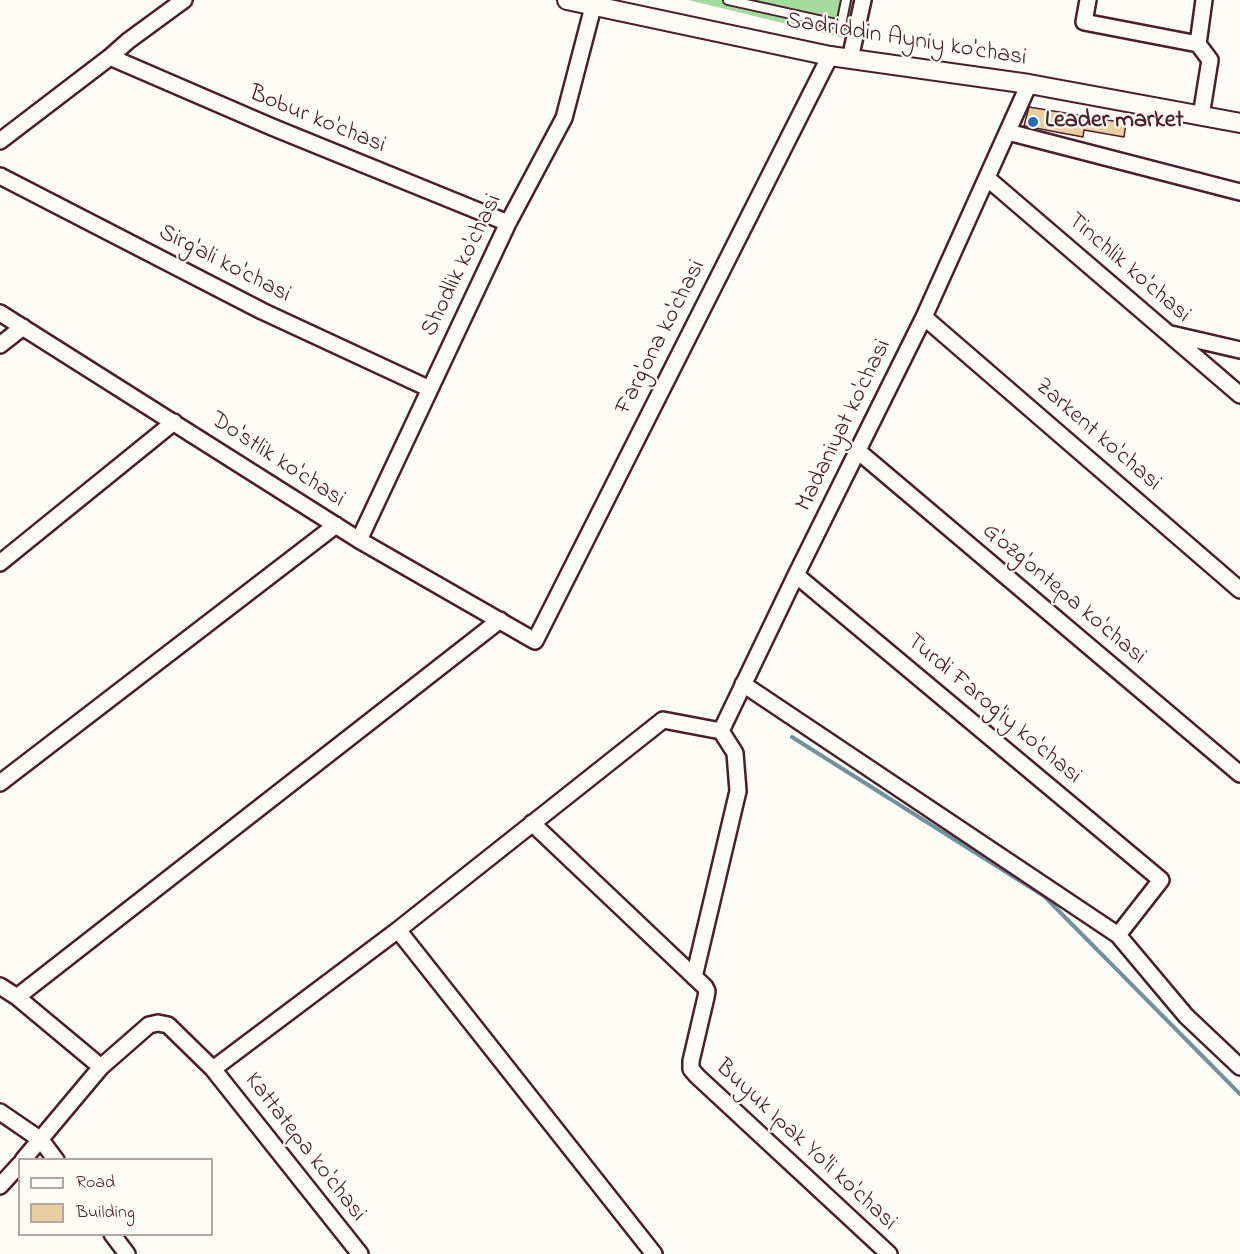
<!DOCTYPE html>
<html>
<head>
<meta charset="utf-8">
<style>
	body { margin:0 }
	#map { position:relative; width:1240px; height:1254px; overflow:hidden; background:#fdfcf7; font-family:"Indie Flower",sans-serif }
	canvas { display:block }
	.legend { position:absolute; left:18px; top:1158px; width:195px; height:78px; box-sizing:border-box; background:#fdfcf7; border:2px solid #b5a4a5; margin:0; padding:8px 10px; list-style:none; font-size:18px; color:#4a1f2b }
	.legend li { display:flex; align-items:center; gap:12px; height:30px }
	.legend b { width:30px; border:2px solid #b5a4a5 }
</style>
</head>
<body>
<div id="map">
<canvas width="1240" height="1254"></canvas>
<ul class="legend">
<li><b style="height:8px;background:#fdfcf7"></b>Road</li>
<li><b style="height:16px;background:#e9cf9f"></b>Building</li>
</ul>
</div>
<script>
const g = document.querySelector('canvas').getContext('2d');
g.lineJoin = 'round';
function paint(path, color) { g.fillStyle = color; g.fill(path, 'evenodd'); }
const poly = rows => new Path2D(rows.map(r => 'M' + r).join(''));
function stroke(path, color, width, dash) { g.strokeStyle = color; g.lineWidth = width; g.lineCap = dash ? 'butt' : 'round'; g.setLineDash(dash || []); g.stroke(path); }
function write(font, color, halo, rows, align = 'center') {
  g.font = font + ' "Indie Flower",sans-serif'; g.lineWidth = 4.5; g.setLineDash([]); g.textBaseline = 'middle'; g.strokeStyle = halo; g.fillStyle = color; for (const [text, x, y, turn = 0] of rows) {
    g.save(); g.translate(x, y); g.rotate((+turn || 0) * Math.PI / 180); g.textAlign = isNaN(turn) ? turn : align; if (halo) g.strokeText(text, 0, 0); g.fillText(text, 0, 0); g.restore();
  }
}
const green = poly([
	[688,0,857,0,848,39]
]);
const stream = poly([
	[792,737,1044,896,1240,1094]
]);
const building = poly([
	[1029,107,1126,123,1124,137,1084,130,1083,137,1024,126,1029,107]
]);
const service = poly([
	[728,0,841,25,846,0]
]);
const minor = poly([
	[1088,0,1084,22,1198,44,1210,60,1201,116],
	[1198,44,1204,0],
	[110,57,272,127,508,223],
	[850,59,863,0],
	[1008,132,1240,192],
	[0,141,110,57,128,41,184,0],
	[0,176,262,311,430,389],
	[987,178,1240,395],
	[0,313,359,540,535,641,830,56],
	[924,317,1240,590],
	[1171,334,1240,350],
	[0,345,23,327],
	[858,451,1240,774],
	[359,540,508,223,564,118,593,7],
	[0,563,174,422],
	[743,684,1118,935,1161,880,796,575],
	[0,783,336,525],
	[532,823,705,987,707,991,706,997,691,1061,691,1069,697,1076,889,1254],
	[398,930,654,1254],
	[1118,935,1186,1016,1240,1067],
	[694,977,738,791,735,753,721,731],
	[0,986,17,997,101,1067],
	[17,997,500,620],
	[213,1069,360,1254],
	[0,1112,41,1140,56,1160],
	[23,1160,101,1067,149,1025,158,1023,168,1025,213,1069,398,930,663,720,721,731,796,575,924,317,1029,84],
	[0,1186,20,1164],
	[112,1234,127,1254]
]);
const tertiary = poly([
	[567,0,830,56,1029,84,1240,123]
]);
const markers = [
	[1033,122,6,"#1f6fb2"]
];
const streetNames = [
	["Sadriddin Ayniy ko'chasi",906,41,9],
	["Bobur ko'chasi",317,121,22],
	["Sirg'ali ko'chasi",224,265,27],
	["Shodlik ko'chasi",463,266,-64],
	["Tinchlik ko'chasi",1128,269,41],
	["Farg'ona ko'chasi",662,338,-63],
	["Madaniyat ko'chasi",845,426,-64],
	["Zarkent ko'chasi",1097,436,41],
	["Do'stlik ko'chasi",277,461,33],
	["G'ozg'ontepa ko'chasi",1063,595,40],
	["Turdi Farog'iy ko'chasi",993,710,40],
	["Buyuk Ipak Yo'li ko'chasi",805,1146,43],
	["Kattatepa ko'chasi",304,1148,52]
];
const poiNames = [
	["Leader market",1045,122]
];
paint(green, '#a3da9e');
stroke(stream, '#72929b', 4);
paint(building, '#e9cf9f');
stroke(building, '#4a1f2b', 1.5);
stroke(service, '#4a1f2b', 12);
stroke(minor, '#4a1f2b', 20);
stroke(tertiary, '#4a1f2b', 22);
stroke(service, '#fdfcf7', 8);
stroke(minor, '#fdfcf7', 15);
stroke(tertiary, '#fdfcf7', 18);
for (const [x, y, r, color] of markers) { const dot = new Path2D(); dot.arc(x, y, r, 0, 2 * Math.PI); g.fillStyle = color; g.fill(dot); stroke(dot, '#fdfcf7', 2); }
write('24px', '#4a1f2b', '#fdfcf7', streetNames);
write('bold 24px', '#4a1f2b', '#fdfcf7', poiNames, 'left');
</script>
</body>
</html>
